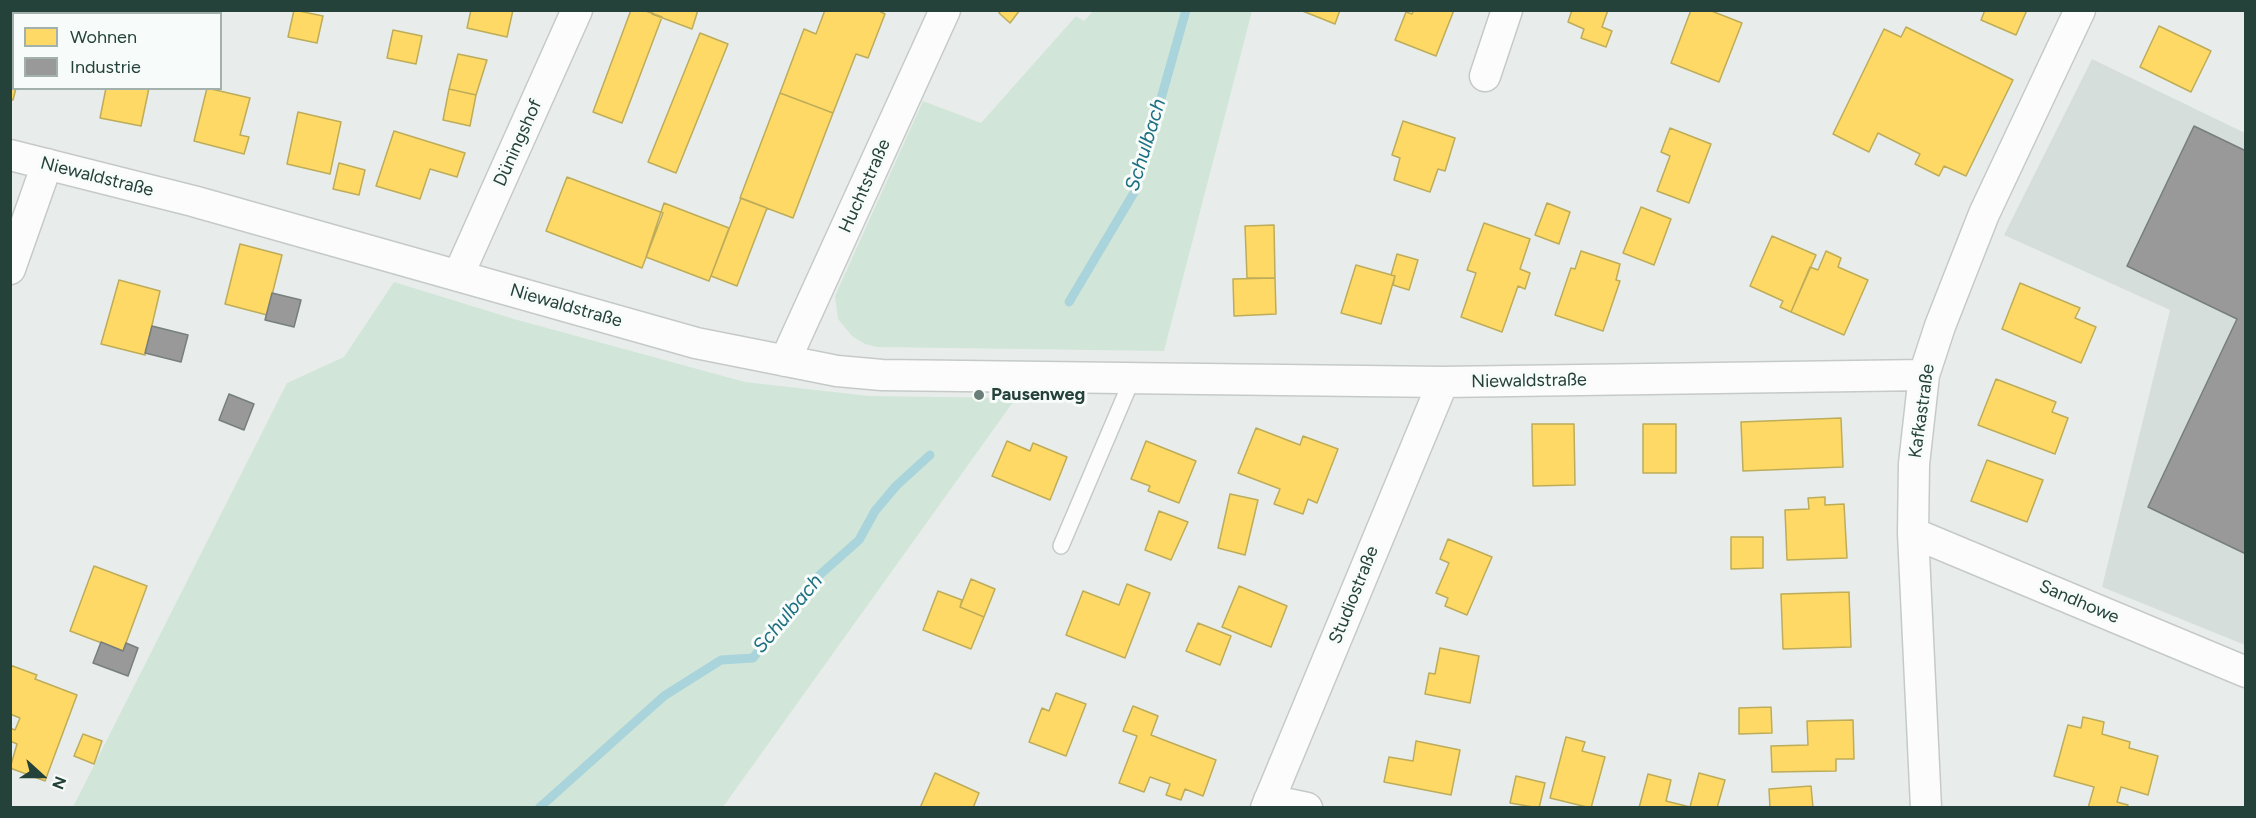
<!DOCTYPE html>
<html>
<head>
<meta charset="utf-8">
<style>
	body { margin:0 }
	#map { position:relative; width:2256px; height:818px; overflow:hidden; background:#e8edeb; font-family:Figtree,sans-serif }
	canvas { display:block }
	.frame { position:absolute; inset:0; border:12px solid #24423a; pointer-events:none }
	.legend { position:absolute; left:12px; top:12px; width:210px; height:78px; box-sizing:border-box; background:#f7fbf9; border:2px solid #a3b1ad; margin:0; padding:8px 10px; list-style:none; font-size:18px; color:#24423a }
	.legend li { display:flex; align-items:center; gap:12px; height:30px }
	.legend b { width:30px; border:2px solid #a3b1ad }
	.north { position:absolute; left:12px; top:746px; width:60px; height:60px; -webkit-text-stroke:4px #f7fbf9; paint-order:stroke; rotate:111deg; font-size:16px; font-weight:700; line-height:24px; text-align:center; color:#24423a }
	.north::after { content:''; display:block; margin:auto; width:21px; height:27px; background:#24423a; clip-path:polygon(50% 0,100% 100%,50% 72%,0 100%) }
</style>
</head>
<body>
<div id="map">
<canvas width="2256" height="818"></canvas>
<div class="frame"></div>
<ul class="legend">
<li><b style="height:16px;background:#ffd966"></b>Wohnen</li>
<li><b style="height:16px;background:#999"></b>Industrie</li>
</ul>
<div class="north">N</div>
</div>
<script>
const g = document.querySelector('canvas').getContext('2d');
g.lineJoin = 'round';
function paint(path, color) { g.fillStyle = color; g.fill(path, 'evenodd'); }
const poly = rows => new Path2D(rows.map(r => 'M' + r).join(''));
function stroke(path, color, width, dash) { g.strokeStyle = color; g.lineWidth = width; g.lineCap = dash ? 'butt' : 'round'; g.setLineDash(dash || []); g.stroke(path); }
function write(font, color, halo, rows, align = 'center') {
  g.font = font + ' Figtree,sans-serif'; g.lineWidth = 6; g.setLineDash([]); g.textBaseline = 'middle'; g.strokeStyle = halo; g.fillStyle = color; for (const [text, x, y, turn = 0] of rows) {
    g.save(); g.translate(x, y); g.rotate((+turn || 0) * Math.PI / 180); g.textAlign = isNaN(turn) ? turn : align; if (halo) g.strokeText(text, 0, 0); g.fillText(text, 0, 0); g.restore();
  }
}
const built = poly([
	[2092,59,2245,133,2245,645,2102,587,2170,310,2004,235]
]);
const green = poly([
	[1093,11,1252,11,1164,351,877,347,865,344,852,336,838,319,835,296,923,101,981,123,1076,16,1084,21],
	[394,282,514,319,745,382,869,396,1016,398,723,807,73,807,287,383,344,357]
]);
const homes = poly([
	[294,10,323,16,317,43,288,37,294,10],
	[471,10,513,10,507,37,467,28,471,10],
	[631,10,643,10,662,17,622,123,593,112,631,10],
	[653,10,698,10,692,29,652,14,653,10],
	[825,10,877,10,885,14,868,58,856,54,833,113,780,93,804,29,816,34,825,10],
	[1001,10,1020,10,1010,23,999,13,1001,10],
	[1300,10,1340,10,1335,24,1300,10],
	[1414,10,1454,10,1436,56,1395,40,1406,12,1412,14,1414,10],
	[1572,10,1608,10,1602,27,1612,31,1606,47,1581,38,1584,29,1568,22,1572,10],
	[1691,10,1709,10,1742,23,1719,82,1671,63,1691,10],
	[1985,10,2027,10,2016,35,1981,20,1985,10],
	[2159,26,2211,51,2191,92,2140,67,2159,26],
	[1906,27,2013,80,1966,176,1944,166,1939,176,1915,164,1920,154,1878,133,1869,152,1833,134,1884,29,1901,37,1906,27],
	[393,30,422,36,416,64,387,58,393,30],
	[700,33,728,44,676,173,648,162,700,33],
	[10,35,14,36,14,88,16,88,13,100,10,99,10,35],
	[458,54,487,60,476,95,449,89,458,54],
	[106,88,149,88,141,126,100,118,106,88],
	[207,88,250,98,240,135,249,137,244,154,194,141,207,88],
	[449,89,476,95,470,126,443,120,449,89],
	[780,93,833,113,793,218,740,198,780,93],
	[298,112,341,122,330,174,287,164,298,112],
	[1403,121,1455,138,1445,171,1438,169,1430,192,1394,180,1400,158,1392,155,1403,121],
	[1670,128,1711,144,1689,203,1657,191,1670,156,1661,152,1670,128],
	[394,131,465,153,457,177,430,169,420,199,376,186,394,131],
	[339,163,365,170,359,195,333,189,339,163],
	[567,177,663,213,642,268,546,231,567,177],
	[741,198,767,208,737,286,711,276,741,198],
	[664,203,729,228,709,281,646,257,664,203],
	[1547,203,1570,212,1559,244,1535,235,1547,203],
	[1641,207,1671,219,1654,265,1623,253,1641,207],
	[1484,223,1530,239,1520,269,1530,273,1525,289,1518,286,1502,332,1461,317,1476,273,1467,270,1484,223],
	[1274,225,1275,278,1247,278,1245,226,1274,225],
	[1772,236,1816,255,1791,312,1780,307,1783,301,1750,286,1772,236],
	[240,244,282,255,267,315,225,304,240,244],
	[1581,251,1620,264,1616,280,1620,281,1603,331,1555,315,1571,268,1575,269,1581,251],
	[1826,251,1841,258,1838,267,1868,280,1844,335,1791,312,1810,267,1818,270,1826,251],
	[1397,254,1418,260,1409,290,1393,285,1395,276,1391,275,1397,254],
	[1356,265,1395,276,1381,324,1341,313,1356,265],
	[1275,278,1276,314,1234,316,1233,279,1275,278],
	[119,280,160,291,145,355,101,344,119,280],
	[2020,283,2080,308,2075,318,2096,327,2081,363,2002,329,2020,283],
	[1996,379,2056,402,2052,412,2068,418,2055,454,1978,425,1996,379],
	[1841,418,1843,467,1743,471,1741,422,1841,418],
	[1532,424,1574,424,1575,485,1533,486,1532,424],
	[1643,424,1676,424,1676,473,1643,473,1643,424],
	[1256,428,1300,445,1303,436,1338,449,1317,503,1308,499,1303,514,1274,504,1280,489,1238,473,1256,428],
	[1007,441,1030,451,1033,443,1067,457,1050,500,992,476,1007,441],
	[1146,441,1196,461,1179,503,1148,491,1150,486,1131,479,1146,441],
	[1987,460,2043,480,2027,522,1971,501,1987,460],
	[1230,494,1258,500,1245,555,1218,548,1230,494],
	[1825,497,1825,505,1844,504,1847,558,1787,560,1785,510,1809,509,1808,498,1825,497],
	[1159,511,1188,522,1171,560,1145,550,1159,511],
	[1731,537,1763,537,1763,568,1731,569,1731,537],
	[1448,539,1492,557,1467,615,1445,606,1448,598,1436,593,1449,563,1440,559,1448,539],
	[94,566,147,586,123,651,70,631,94,566],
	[971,579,995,589,984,617,960,607,971,579],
	[1127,584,1150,593,1125,658,1066,635,1083,591,1119,605,1127,584],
	[1239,586,1287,606,1271,647,1222,627,1239,586],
	[938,591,962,600,960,607,984,617,971,649,923,630,938,591],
	[1849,592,1851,647,1783,649,1781,594,1849,592],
	[1198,623,1231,636,1220,665,1186,651,1198,623],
	[1440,648,1479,656,1470,703,1425,694,1429,673,1435,674,1440,648],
	[10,665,37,675,35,679,77,695,45,781,10,768,17,744,10,741,10,728,15,730,20,718,10,714,10,665],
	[1056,693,1086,704,1066,756,1029,742,1042,708,1049,711,1056,693],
	[1133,706,1158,716,1151,735,1216,760,1203,796,1185,789,1181,800,1166,795,1170,784,1150,777,1144,792,1119,783,1137,736,1123,731,1133,706],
	[1771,707,1772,733,1739,734,1739,708,1771,707],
	[2083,717,2104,722,2102,734,2130,742,2129,748,2158,756,2148,795,2121,787,2117,802,2128,805,2127,808,2088,808,2094,787,2054,776,2068,725,2081,728,2083,717],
	[1853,720,1854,759,1836,759,1836,771,1772,772,1771,746,1808,745,1807,721,1853,720],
	[83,734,102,741,94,764,74,756,83,734],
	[1566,737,1585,742,1582,751,1605,757,1591,808,1550,798,1566,737],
	[1416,741,1460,750,1451,795,1384,782,1389,757,1413,761,1416,741],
	[935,773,979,793,973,808,920,808,935,773],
	[1699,773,1725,780,1717,808,1639,808,1648,774,1671,780,1666,801,1690,807,1699,773],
	[1516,776,1545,783,1539,808,1510,803,1516,776],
	[1811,786,1813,808,1770,808,1769,789,1811,786]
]);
const industry = poly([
	[2194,126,2246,151,2246,554,2148,507,2237,319,2127,266,2194,126],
	[272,293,301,300,294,327,265,320,272,293],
	[152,326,188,335,181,362,145,353,152,326],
	[229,394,254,404,244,430,219,420,229,394],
	[101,642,123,651,126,643,138,648,128,676,93,663,101,642]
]);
const stream = poly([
	[1069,302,1135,191,1186,10],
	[539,808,664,696,721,660,753,658,815,579,859,540,875,511,896,486,930,455]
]);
const lane = poly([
	[1061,546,1133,377]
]);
const street = poly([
	[1485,76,1507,10],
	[10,155,193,201,696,343,837,371,882,375,1443,382,1924,375],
	[10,269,47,164],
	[458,276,577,10],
	[785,361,945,10],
	[1913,533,2246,672],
	[1269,800,1307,808],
	[1266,808,1443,382],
	[1926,808,1913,533,1914,464,1924,375,1940,326,1984,214,2080,10]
]);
const markers = [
	[979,395,6,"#697e78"]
];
const streetNames = [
	["Düningshof",518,143,-66],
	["Niewaldstraße",97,177,14],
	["Huchtstraße",865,186,-66],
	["Niewaldstraße",566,306,16],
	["Niewaldstraße",1529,381,-1],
	["Kafkastraße",1922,411,-82],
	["Studiostraße",1354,595,-68],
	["Sandhowe",2079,602,23]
];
const poiNames = [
	["Pausenweg",991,395]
];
const waterNames = [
	["Schulbach",1146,145,-73],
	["Schulbach",788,614,-50]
];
paint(built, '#d6dedb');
paint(green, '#d1e6d8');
paint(homes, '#ffd966');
stroke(homes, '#bdac59', 1.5);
paint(industry, '#999');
stroke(industry, '#767f7c', 1.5);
stroke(stream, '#a9d4db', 9);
stroke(lane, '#c5cac8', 18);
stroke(street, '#c5cac8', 33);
stroke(lane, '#fcfcfc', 15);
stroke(street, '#fcfcfc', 30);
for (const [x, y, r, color] of markers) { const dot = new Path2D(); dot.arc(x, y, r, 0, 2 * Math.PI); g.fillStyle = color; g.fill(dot); stroke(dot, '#f7fbf9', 2); }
write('18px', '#24423a', '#f7fbf9', streetNames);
write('bold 18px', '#24423a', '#f7fbf9', poiNames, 'left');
write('italic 20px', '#1c6f80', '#f7fbf9', waterNames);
</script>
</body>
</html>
